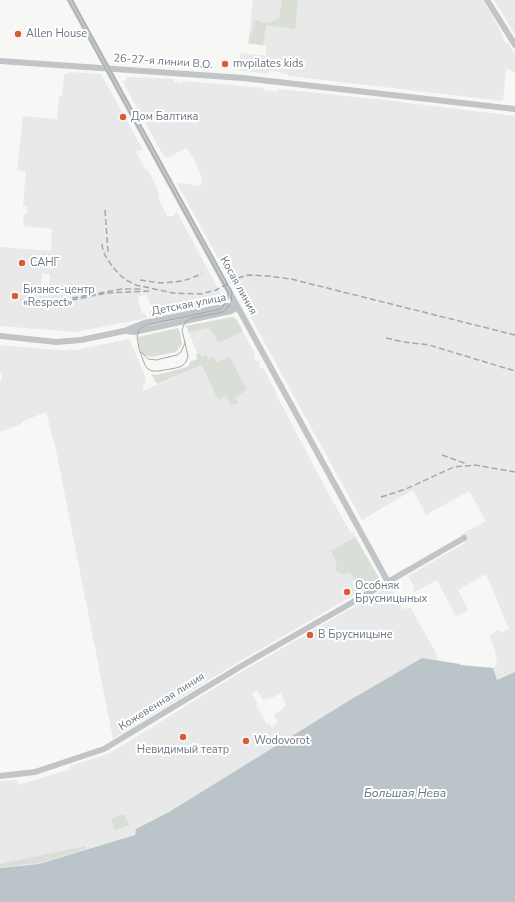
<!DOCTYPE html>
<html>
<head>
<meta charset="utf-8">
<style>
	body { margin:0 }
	canvas { display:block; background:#f7f8f5 }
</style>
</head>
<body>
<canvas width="515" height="902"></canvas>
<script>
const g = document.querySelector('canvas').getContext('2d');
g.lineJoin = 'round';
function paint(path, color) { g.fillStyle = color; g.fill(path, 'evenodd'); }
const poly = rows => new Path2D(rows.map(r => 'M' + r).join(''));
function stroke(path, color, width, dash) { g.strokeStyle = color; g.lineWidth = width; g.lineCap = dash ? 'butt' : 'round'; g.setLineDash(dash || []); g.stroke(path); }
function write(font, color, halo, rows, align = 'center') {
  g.font = font + ' "Nunito Sans",sans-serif'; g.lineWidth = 4; g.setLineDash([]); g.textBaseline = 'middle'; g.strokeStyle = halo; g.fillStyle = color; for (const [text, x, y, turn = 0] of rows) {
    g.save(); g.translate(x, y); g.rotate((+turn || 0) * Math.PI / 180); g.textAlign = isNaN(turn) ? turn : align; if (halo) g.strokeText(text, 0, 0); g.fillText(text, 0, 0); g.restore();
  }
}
const built = poly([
	[253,0,483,0,499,28,505,43,509,44,515,55,515,72,506,68,503,101,289,76,287,74,280,73,280,72,269,71,268,74,238,70,240,53,266,56,266,46,248,44],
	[494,0,515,0,515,34],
	[69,72,101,74,143,150,135,151,146,170,148,170,158,190,157,191,160,196,158,197,167,216,173,216,177,212,220,292,220,295,216,303,213,305,150,318,149,312,152,311,147,294,138,297,142,314,145,313,147,318,75,332,0,326,0,247,51,251,52,229,23,226,24,214,27,214,27,206,23,205,26,171,17,170,23,116,57,119,59,96,62,96,64,74,69,74],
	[42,274,50,274,48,296,40,296],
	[128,77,174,79,174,82,179,83,182,83,183,81,263,88,263,90,278,92,278,89,384,100,515,116,515,672,497,680,493,668,497,665,495,649,489,635,499,630,501,633,509,629,486,574,458,590,468,610,456,616,437,580,414,592,414,586,408,576,465,543,460,535,486,521,469,491,426,515,413,490,362,520,178,185,179,183,201,186,202,178,194,159,186,148,167,158,166,157,164,157,123,82],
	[231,317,236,319,255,354,254,357,256,361,259,360,260,363,258,365,260,368,263,368,277,394,276,395,285,411,327,491,351,533,353,532,380,580,240,661,113,739,56,450,46,412,21,422,21,424,0,432,0,382,1,382,2,373,0,373,0,345,55,350,76,350,128,339,130,340,146,379,143,388,143,391,202,365,186,326],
	[390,586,403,609,411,608,437,655,437,660,422,658,350,700,169,812,136,829,135,835,39,864,0,868,0,781,16,780,18,785,71,769,70,766,110,753,236,675],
	[257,690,263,700,272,698,281,693,286,706,274,715,278,722,273,725,274,726,272,728,269,723,267,724,256,705,258,703,252,694]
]);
const green = poly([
	[282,0,298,0,295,29,266,25,263,45,249,43,250,35,252,35,254,19,261,22,268,23,279,18],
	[233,317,236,319,243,331,219,343,211,330,209,328,189,332,186,326],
	[178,328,180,332,182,343,181,346,176,352,151,357,144,355,141,352,139,347,138,337],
	[199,353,202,357,206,355,208,359,214,357,217,363,229,356,247,390,235,397,238,403,231,405,226,396,218,400,202,365,157,384,151,374,157,375,187,367,189,365,191,360,192,361,197,359,196,355],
	[355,537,380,580,361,591,350,572,344,575,339,573,335,569,337,563,331,551],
	[124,814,129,825,115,830,111,819],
	[85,846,86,849,38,863,0,867,0,864]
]);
const water = poly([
	[422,658,460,664,460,665,493,668,497,680,515,672,515,902,0,902,0,868,39,864,135,835,136,829,169,812,350,700]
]);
const minor = poly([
	[70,0,388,582],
	[487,0,515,45],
	[0,61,243,78,515,109],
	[127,331,134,332,231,311,238,307],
	[0,336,56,342,81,340,124,331,144,323,227,306,238,307],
	[327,617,464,538],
	[0,776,35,772,104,749,243,665,325,618]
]);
const tram = poly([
	[68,0,228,292,228,299,221,309,146,325,139,330,137,336,139,349,145,365,148,369,152,371,159,371,176,368,182,366,186,362,188,356,182,330,185,322,192,318,223,312,226,309,231,303,232,292,72,0],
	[141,352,148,359,156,360,177,355,181,352,185,343]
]);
const rail = poly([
	[105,210,108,252],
	[102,244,103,251,106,257,112,266,120,275,126,280,136,285,150,288,173,293,201,294,216,290,241,277,249,275,268,276,291,279,515,335],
	[140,280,161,283,183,281,202,274],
	[72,298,122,289,142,289],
	[72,300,107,293,149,291],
	[386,338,404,342,429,345,515,371],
	[442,455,467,464],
	[381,497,406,489,454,467,475,465,515,472]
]);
const markers = [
	[18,34,4,"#d95c34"],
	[225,64,4,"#d95c34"],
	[123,117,4,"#d95c34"],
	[22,263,4,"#d95c34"],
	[15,296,4,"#d95c34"],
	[347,592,4,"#d95c34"],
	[310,635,4,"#d95c34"],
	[183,737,4,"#d95c34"],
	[246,741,4,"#d95c34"]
];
const poiNames = [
	["Allen House",26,34],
	["mvpilates kids",233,64],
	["Дом Балтика",131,117],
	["САНГ",30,263],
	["Бизнес-центр",23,290],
	["«Respect»",23,303],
	["Особняк",355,586],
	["Брусницыных",355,599],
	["В Брусницыне",318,635],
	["Wodovorot",254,741],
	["Невидимый театр",183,750,"center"]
];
const streetNames = [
	["26-27-я линии В.О.",163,62,4],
	["Косая линия",238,286,61],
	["Детская улица",189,305,-11],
	["Кожевенная линия",162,702,-32]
];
const waterNames = [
	["Большая Нева",405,794]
];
paint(built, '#e8e9e8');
paint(green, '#d9ded6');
paint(water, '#bac4c9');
stroke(minor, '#c1c5c8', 6);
stroke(tram, '#a2a8ad', 1);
stroke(rail, '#a2a8ad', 1.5, [6, 3]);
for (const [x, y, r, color] of markers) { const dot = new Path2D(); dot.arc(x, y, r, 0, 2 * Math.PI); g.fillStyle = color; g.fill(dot); stroke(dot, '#fff', 1.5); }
write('11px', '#687784', '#fff', poiNames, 'left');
write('11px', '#687784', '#fff', streetNames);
write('italic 12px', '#64787f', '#fff', waterNames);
</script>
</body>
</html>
